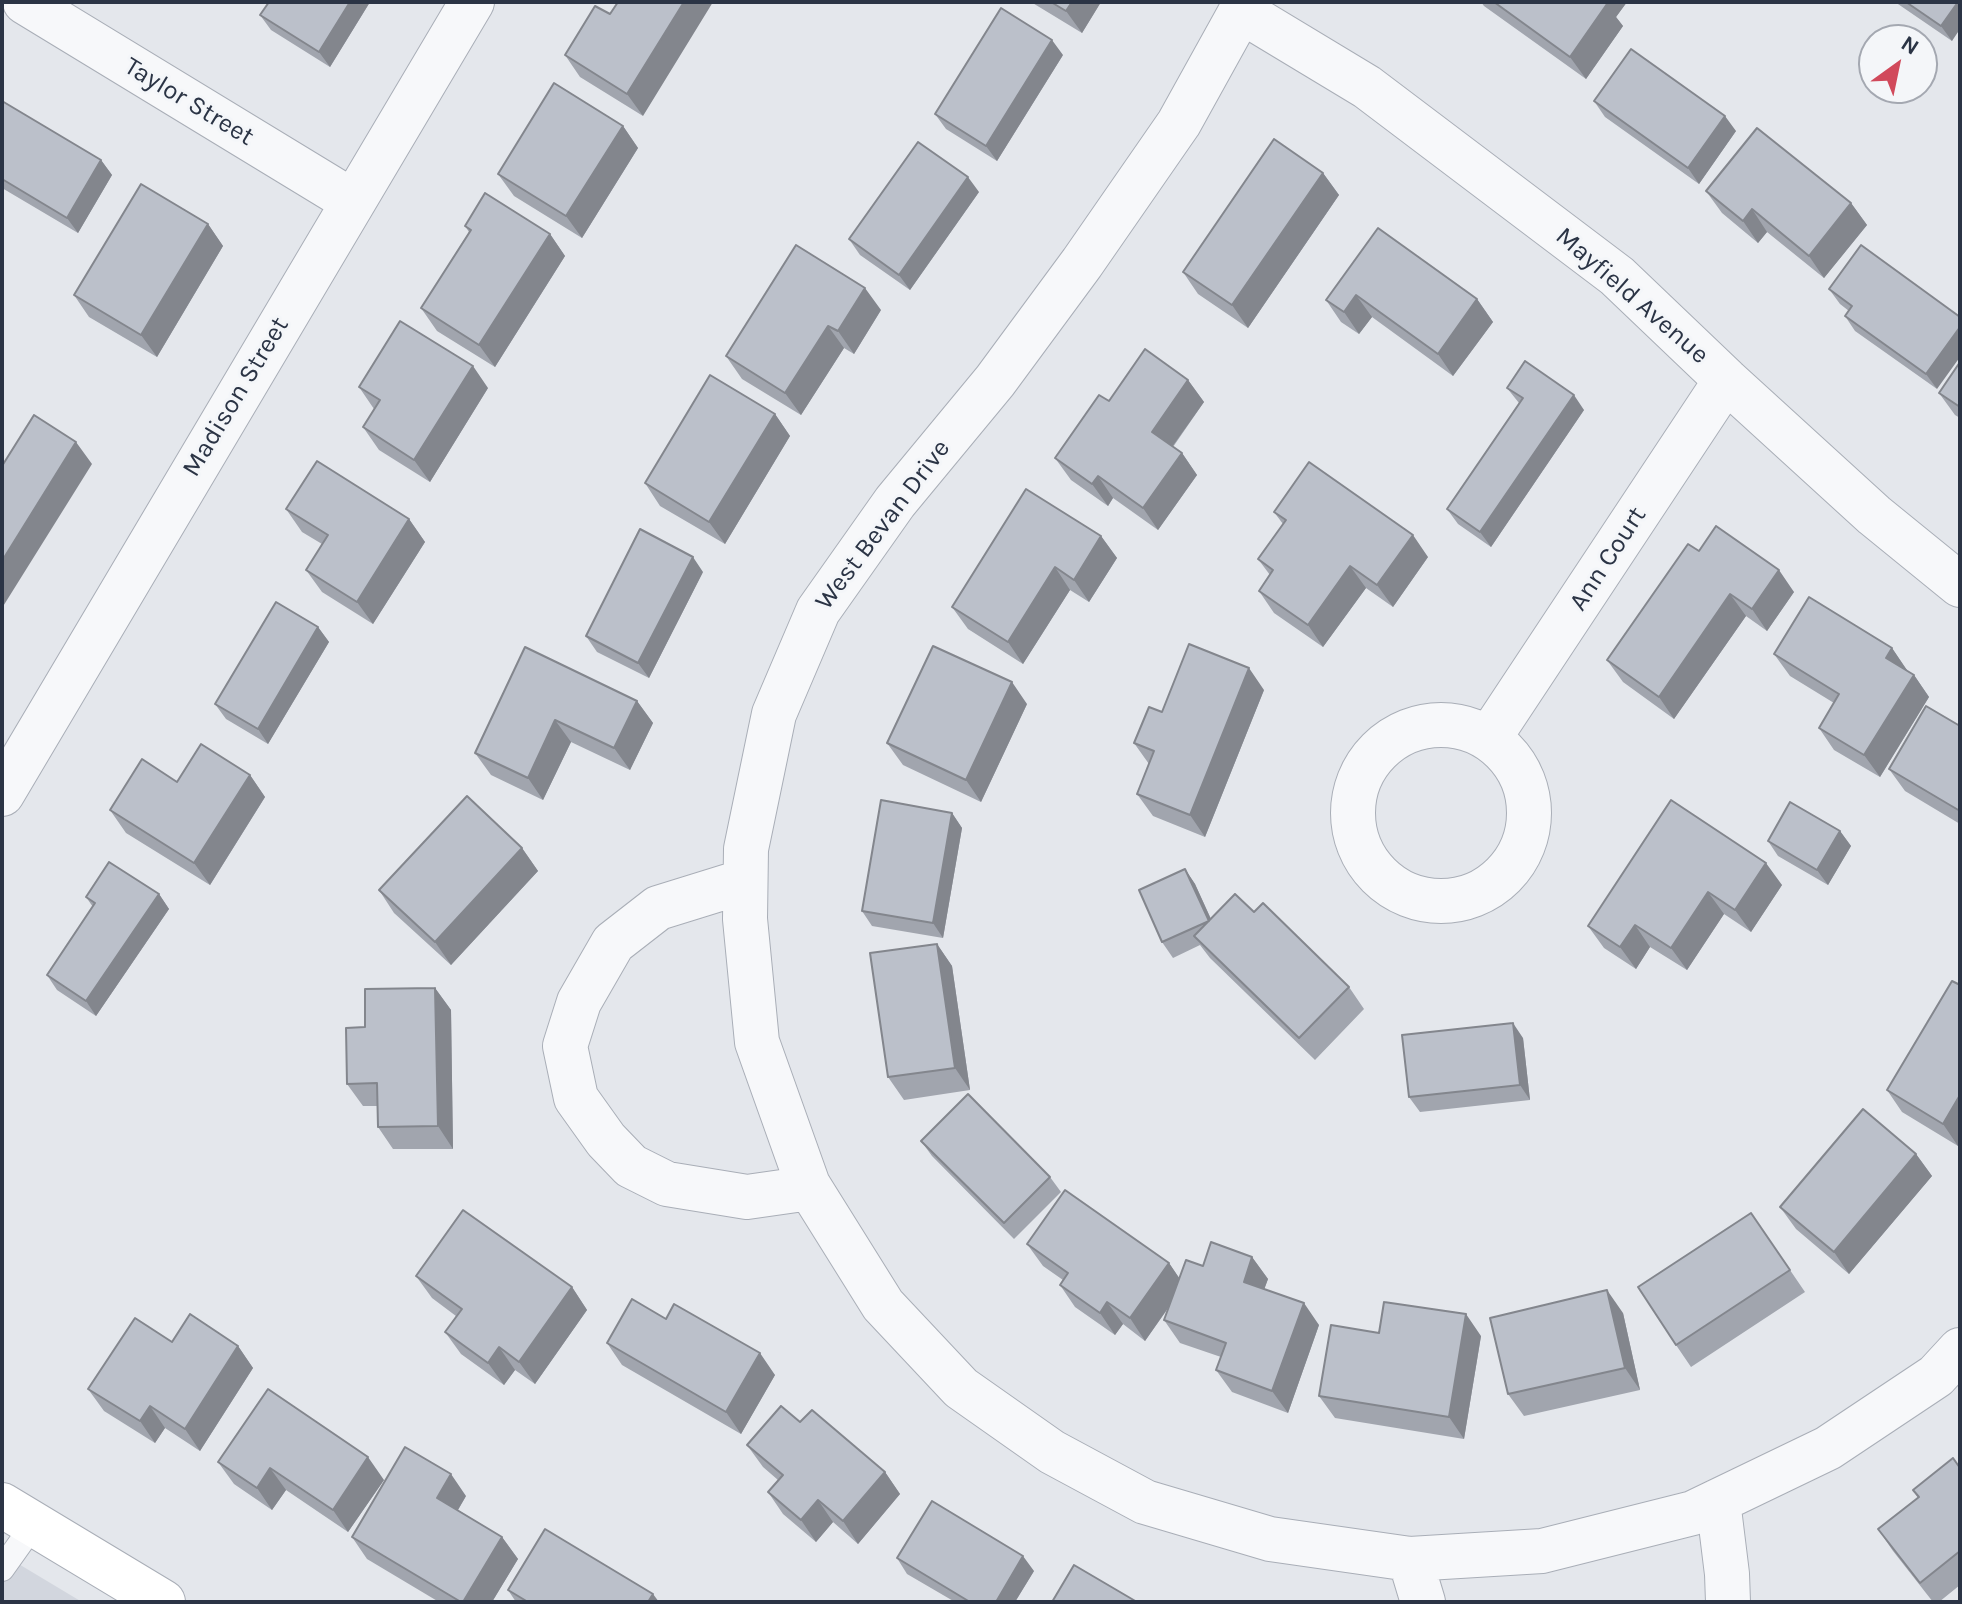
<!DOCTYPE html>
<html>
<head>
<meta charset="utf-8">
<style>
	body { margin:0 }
	#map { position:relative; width:1962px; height:1604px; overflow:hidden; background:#e4e7ec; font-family:Karla,sans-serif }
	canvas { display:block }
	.frame { position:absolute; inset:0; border:4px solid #2b3445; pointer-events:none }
	.north { position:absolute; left:1858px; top:24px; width:80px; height:80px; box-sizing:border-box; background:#f4f6f9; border:2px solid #a4a8b1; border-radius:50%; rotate:33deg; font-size:22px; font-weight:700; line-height:32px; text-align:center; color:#2b3445 }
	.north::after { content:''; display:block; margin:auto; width:28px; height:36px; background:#d1495b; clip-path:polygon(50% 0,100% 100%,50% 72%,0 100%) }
</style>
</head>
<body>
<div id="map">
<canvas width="1962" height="1604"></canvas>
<div class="frame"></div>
<div class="north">N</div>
</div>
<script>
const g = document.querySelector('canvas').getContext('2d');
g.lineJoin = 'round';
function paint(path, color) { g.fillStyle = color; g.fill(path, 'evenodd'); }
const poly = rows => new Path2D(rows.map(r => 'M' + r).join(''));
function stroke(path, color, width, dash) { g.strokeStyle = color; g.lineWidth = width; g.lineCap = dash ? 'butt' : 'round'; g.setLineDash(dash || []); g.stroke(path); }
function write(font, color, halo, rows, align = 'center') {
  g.font = font + ' Karla,sans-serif'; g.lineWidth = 6; g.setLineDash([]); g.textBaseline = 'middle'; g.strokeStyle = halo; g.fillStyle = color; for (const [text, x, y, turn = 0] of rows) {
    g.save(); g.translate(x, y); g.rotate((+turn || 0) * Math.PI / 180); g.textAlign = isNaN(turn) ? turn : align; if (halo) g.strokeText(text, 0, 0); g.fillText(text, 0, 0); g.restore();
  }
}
const built = poly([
	[2,1554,82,1602,2,1602]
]);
const lane = poly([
	[2,1569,34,1524]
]);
const street = poly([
	[25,2,352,201],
	[1246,2,1179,123,1082,263,995,381,895,502,818,611,774,714,746,849,745,919,757,1042,808,1185,883,1305,961,1388,1052,1452,1145,1502,1270,1539,1410,1559,1542,1551,1693,1513,1828,1448,1936,1376,1960,1350],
	[1241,11,1367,87,1617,276,1726,380,1874,515,1960,585],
	'1353 813a88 88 0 1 1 176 0a88 88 0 1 1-176 0Z',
	[1489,738,1726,380],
	[2,794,472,2],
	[745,881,658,908,613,943,579,1002,565,1046,576,1098,606,1140,631,1166,667,1184,747,1197,810,1188],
	[1718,1501,1727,1574,1728,1602],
	[1410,1559,1423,1602]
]);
const secondary = poly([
	[2,1505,163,1602]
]);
const wall = poly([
	[370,2,330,67,271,30,260,15],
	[1031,2,1101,2,1082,33],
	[1481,2,1627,2,1616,17,1623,26,1586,79,1484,6],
	[1895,2,1960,2,1952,41],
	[610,14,643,116,580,77,565,55],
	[1063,55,997,161,946,129,935,114],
	[2,101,101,160,112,175,78,233,2,188],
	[1594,101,1736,131,1699,184,1605,117],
	[623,126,638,148,582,238,514,196,498,174],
	[1323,173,1339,195,1248,328,1198,294,1183,272],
	[1706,191,1851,203,1867,225,1824,278,1767,232,1758,243,1722,213],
	[979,192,910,290,860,255,849,239],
	[208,224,223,246,157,357,89,317,74,295],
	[465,226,550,234,565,256,495,367,437,331,421,308,469,232],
	[1378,228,1477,299,1493,322,1453,376,1372,317,1359,334,1341,322,1326,300],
	[1861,245,1937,389,1855,331,1845,316,1849,311,1840,304,1829,289],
	[881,310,854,354,844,348,801,415,742,379,726,356],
	[1960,362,1960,418,1955,415,1939,393],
	[1188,380,1204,402,1173,447,1182,453,1197,475,1158,530,1113,498,1108,506,1071,480,1055,458,1109,401],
	[359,387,488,388,430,482,379,450,363,427,374,409],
	[1507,388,1584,410,1491,547,1458,524,1447,509,1519,403],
	[775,414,790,436,725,544,660,506,645,483],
	[286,509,409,519,425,542,373,624,322,592,306,570,322,544,302,532],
	[1274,512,1428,557,1393,607,1366,588,1323,647,1274,613,1259,591,1270,575,1258,559,1283,524],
	[1101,536,1117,558,1089,602,1070,590,1023,664,968,629,952,607],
	[1699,551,1794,592,1767,631,1746,616,1674,719,1623,682,1607,660],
	[703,572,649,678,597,652,586,636],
	[318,627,329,642,268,744,226,719,215,704],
	[525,647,637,701,653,723,630,770,571,742,543,800,491,775,475,753],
	[1892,648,1907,671,1914,675,1929,697,1880,777,1834,750,1819,728,1834,703,1790,676,1774,654],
	[1264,690,1205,837,1153,816,1137,794,1149,764,1134,743,1162,712],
	[1027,704,981,802,903,765,887,743],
	[1960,726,1960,824,1905,791,1889,769],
	[250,775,265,797,210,885,126,833,110,810,177,782],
	[1671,800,1782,885,1751,932,1724,914,1687,970,1650,947,1636,969,1604,948,1588,926],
	[952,813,962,828,943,938,872,926,862,911],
	[1840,831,1851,846,1828,885,1778,856,1768,841],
	[522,848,538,871,451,965,394,913,379,890],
	[1185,869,1195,884,1211,919,1254,912,1349,987,1364,1009,1315,1060,1210,958,1200,945,1173,958,1162,942],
	[159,894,169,909,96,1016,57,990,47,975,93,907,86,897],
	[937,944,952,966,970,1090,904,1100,888,1077],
	[1960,985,1960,1143,1958,1146,1902,1112,1887,1090],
	[435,988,451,1010,453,1149,393,1149,378,1127,377,1106,363,1106,347,1084,365,1027],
	[1523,1038,1530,1100,1420,1112,1409,1097],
	[921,1141,1050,1177,1061,1192,1014,1239,932,1156],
	[1916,1154,1932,1176,1849,1274,1796,1229,1780,1207],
	[1751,1213,1805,1292,1691,1367,1676,1345],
	[1027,1244,1169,1263,1179,1278,1203,1266,1252,1257,1268,1279,1264,1289,1319,1325,1288,1413,1232,1392,1216,1370,1221,1357,1180,1343,1164,1320,1169,1307,1145,1341,1123,1324,1115,1335,1075,1307,1060,1285,1063,1280,1043,1266],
	[416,1276,572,1287,587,1310,535,1384,515,1370,504,1385,461,1354,445,1332,456,1316,432,1298],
	[1623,1313,1640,1390,1524,1416,1508,1394],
	[666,1319,775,1375,741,1434,622,1365,607,1343],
	[1379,1333,1481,1336,1464,1439,1335,1418,1319,1396],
	[172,1342,238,1346,253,1368,200,1451,165,1428,155,1443,104,1411,88,1389],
	[800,1422,885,1472,900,1494,858,1544,833,1522,816,1542,783,1514,768,1492,778,1480,763,1467,747,1445],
	[218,1462,384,1480,348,1532,286,1490,272,1510,234,1484],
	[1960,1468,1960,1585,1939,1602,1933,1602,1893,1551,1878,1529,1918,1498,1913,1490],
	[466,1496,458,1510,502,1537,518,1559,492,1602,439,1602,367,1559,352,1537],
	[897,1558,1034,1571,1015,1602,955,1602,907,1574],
	[508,1590,659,1602,516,1602]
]);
const shadedWall = poly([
	[350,2,370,2,330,67,319,52],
	[684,2,713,2,643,116,627,94],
	[1072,2,1101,2,1082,33,1066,11],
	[1601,2,1627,2,1616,17,1623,26,1586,79,1570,57],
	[1958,2,1960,2,1960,29,1952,41,1941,26],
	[1052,40,1063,55,997,161,986,146],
	[1725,116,1736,131,1699,184,1688,168],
	[623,126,638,148,582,238,566,216],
	[101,160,112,175,78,233,67,218],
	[1323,173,1339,195,1248,328,1232,305],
	[968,177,979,192,910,290,899,275],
	[1851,203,1867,225,1824,278,1809,256],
	[1752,209,1767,232,1758,243,1743,221],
	[208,224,223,246,157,357,141,335],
	[550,234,565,256,495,367,479,345],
	[865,288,881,310,854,354,838,331],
	[1356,295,1372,317,1359,334,1344,312],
	[1477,299,1493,322,1453,376,1438,354],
	[828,326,844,348,801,415,785,393],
	[1960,327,1960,357,1937,389,1926,374],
	[473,366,488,388,430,482,414,460],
	[1188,380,1204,402,1167,454,1152,432],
	[1574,395,1584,410,1491,547,1480,532],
	[775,414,790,436,725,544,709,522],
	[76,442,92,464,2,608,2,561],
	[1182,453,1197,475,1158,530,1143,508],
	[1098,476,1113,498,1108,506,1092,484],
	[409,519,425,542,373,624,357,602],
	[1413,535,1428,557,1393,607,1377,585],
	[1101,536,1117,558,1089,602,1074,580],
	[693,557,703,572,649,678,638,663],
	[1350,566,1366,588,1323,647,1308,625],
	[1055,567,1070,590,1023,664,1008,642],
	[1779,570,1794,592,1767,631,1752,609],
	[1730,594,1746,616,1674,719,1659,697],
	[318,627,329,642,268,744,258,729],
	[1892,648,1907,670,1902,680,1886,658],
	[1249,668,1264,690,1205,837,1190,815],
	[1914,675,1929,697,1880,777,1864,755],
	[1012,682,1027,704,981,802,966,780],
	[637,701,653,723,630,770,614,748],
	[555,720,571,742,543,800,528,778],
	[250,775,265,797,210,885,194,863],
	[952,813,962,828,943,938,933,923],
	[1840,831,1851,846,1828,885,1817,870],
	[522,848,538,871,451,965,435,942],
	[1766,863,1782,885,1751,932,1735,910],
	[1185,869,1195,884,1219,937,1209,921],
	[1708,892,1724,914,1687,970,1671,948],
	[159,894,169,909,96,1016,86,1001],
	[1635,925,1650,947,1636,969,1620,947],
	[937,944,952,966,970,1090,955,1068],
	[435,988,451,1010,453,1149,438,1126],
	[1513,1023,1523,1038,1530,1100,1520,1085],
	[1960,1095,1960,1143,1958,1146,1943,1124],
	[1916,1154,1932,1176,1849,1274,1834,1252],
	[1252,1257,1268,1279,1259,1304,1244,1282],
	[1169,1263,1184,1285,1145,1341,1130,1318],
	[572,1287,587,1310,535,1384,519,1362],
	[1607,1290,1623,1313,1640,1390,1625,1368],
	[1107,1302,1123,1324,1115,1335,1100,1313],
	[1304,1303,1319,1325,1288,1413,1272,1391],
	[1466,1314,1481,1336,1464,1439,1449,1417],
	[238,1346,253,1368,200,1451,185,1429],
	[499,1347,515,1370,504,1385,488,1363],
	[760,1353,775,1375,741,1434,726,1412],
	[150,1406,165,1428,155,1443,140,1421],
	[368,1457,384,1480,348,1532,333,1510],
	[270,1468,286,1490,272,1510,257,1488],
	[885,1472,900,1494,858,1544,843,1521],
	[451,1474,466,1496,452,1520,437,1498],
	[818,1500,833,1522,816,1542,801,1520],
	[502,1537,518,1559,492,1602,463,1602],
	[1023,1556,1034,1571,1015,1602,996,1602],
	[653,1594,659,1602,648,1602]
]);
const building = poly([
	[269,2,350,2,319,52,260,15,269,2],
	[618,2,684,2,627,94,565,55,595,6,610,14,618,2],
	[1051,2,1072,2,1066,11,1051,2],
	[1494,2,1604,2,1607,4,1570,57,1494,2],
	[1906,2,1958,2,1941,26,1906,2],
	[1001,8,1052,40,986,146,935,114,1001,8],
	[1631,49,1725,116,1688,168,1594,101,1631,49],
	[554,83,623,126,566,216,498,174,554,83],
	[2,101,101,160,67,218,2,179,2,101],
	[1757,128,1851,203,1809,256,1752,209,1743,221,1706,191,1757,128],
	[1274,139,1323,173,1232,305,1183,272,1274,139],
	[918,142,968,177,899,275,849,239,918,142],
	[141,184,208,224,141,335,74,295,141,184],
	[485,193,550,234,479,345,421,308,471,230,465,226,485,193],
	[1378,228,1477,299,1438,354,1356,295,1344,312,1326,300,1378,228],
	[796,245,865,288,838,331,828,326,785,393,726,356,796,245],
	[1861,245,1960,317,1960,327,1926,374,1845,316,1852,306,1829,289,1861,245],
	[400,321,473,366,414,460,363,427,380,400,359,387,400,321],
	[1145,349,1188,380,1152,432,1182,453,1143,508,1098,476,1092,484,1055,458,1099,395,1109,401,1145,349],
	[1525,361,1574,395,1480,532,1447,509,1523,398,1507,388,1525,361],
	[1960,362,1960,407,1939,393,1960,362],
	[710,375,775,414,709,522,645,483,710,375],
	[34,415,76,442,2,561,2,466,34,415],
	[317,461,409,519,357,602,306,570,328,535,286,509,317,461],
	[1309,462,1413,535,1377,585,1350,566,1308,625,1259,591,1273,570,1258,559,1286,520,1274,512,1309,462],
	[1026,489,1101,536,1074,580,1055,567,1008,642,952,607,1026,489],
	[1716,526,1779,570,1752,609,1730,594,1659,697,1607,660,1688,544,1699,551,1716,526],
	[640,529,693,557,638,663,586,636,640,529],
	[1809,597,1892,648,1886,658,1914,675,1864,755,1819,728,1839,694,1774,654,1809,597],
	[276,602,318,627,258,729,215,704,276,602],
	[1189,644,1249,668,1190,815,1137,794,1154,751,1134,743,1149,707,1162,712,1189,644],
	[933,646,1012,682,966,780,887,743,933,646],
	[525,647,637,701,614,748,555,720,528,778,475,753,525,647],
	[1926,706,1960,726,1960,811,1889,769,1926,706],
	[201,744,250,775,194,863,110,810,142,759,177,782,201,744],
	[467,796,522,848,435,942,379,890,467,796],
	[881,800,952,813,933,923,862,911,881,800],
	[1671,800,1766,863,1735,910,1708,892,1671,948,1635,925,1620,947,1588,926,1671,800],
	[1790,802,1840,831,1817,870,1768,841,1790,802],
	[109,862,159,894,86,1001,47,975,95,903,86,897,109,862],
	[1185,869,1209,921,1162,942,1139,890,1185,869],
	[1235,894,1254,912,1263,903,1349,987,1299,1038,1194,936,1235,894],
	[937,944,955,1068,888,1077,870,953,937,944],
	[1952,981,1960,985,1960,1095,1943,1124,1887,1090,1952,981],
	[435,988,438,1126,378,1127,377,1083,347,1084,346,1028,365,1027,365,989,435,988],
	[1513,1023,1520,1085,1409,1097,1402,1035,1513,1023],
	[968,1094,1050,1177,1004,1223,921,1141,968,1094],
	[1863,1109,1916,1154,1834,1252,1780,1207,1863,1109],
	[1065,1190,1169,1263,1130,1318,1107,1302,1100,1313,1060,1285,1068,1273,1027,1244,1065,1190],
	[463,1210,572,1287,519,1362,499,1347,488,1363,445,1332,462,1309,416,1276,463,1210],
	[1751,1213,1790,1270,1676,1345,1638,1287,1751,1213],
	[1211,1242,1252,1257,1244,1282,1304,1303,1272,1391,1216,1370,1226,1343,1164,1320,1186,1260,1203,1266,1211,1242],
	[1607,1290,1625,1368,1508,1394,1490,1318,1607,1290],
	[632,1299,666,1319,674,1304,760,1353,726,1412,607,1343,632,1299],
	[1384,1302,1466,1314,1449,1417,1319,1396,1331,1325,1379,1333,1384,1302],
	[190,1314,238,1346,185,1429,150,1406,140,1421,88,1389,135,1318,172,1342,190,1314],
	[268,1389,368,1457,333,1510,270,1468,257,1488,218,1462,268,1389],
	[781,1406,800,1422,812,1410,885,1472,843,1521,818,1500,801,1520,768,1492,783,1475,747,1445,781,1406],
	[405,1447,451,1474,437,1498,502,1537,463,1602,461,1602,352,1537,405,1447],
	[1953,1458,1960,1468,1960,1551,1920,1583,1878,1529,1919,1497,1913,1490,1953,1458],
	[932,1501,1023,1556,996,1602,970,1602,897,1558,932,1501],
	[545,1529,653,1594,648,1602,528,1602,508,1590,545,1529],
	[1074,1565,1137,1602,1052,1602,1074,1565]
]);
const streetNames = [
	["Taylor Street",189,102,31],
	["Mayfield Avenue",1632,296,41],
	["Madison Street",236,397,-59],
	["West Bevan Drive",883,525,-53],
	["Ann Court",1608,559,-57]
];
paint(built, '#d2d6de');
stroke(lane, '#a9aeb7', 26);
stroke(street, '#a9aeb7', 46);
stroke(secondary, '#a9aeb7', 46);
stroke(lane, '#f7f8fa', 24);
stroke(street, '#f7f8fa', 44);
stroke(secondary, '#fff', 44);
paint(wall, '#a1a5ae');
paint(shadedWall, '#83868d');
paint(building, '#bbc0ca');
stroke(building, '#83868d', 2);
write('26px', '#2b3445', '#f4f6f9', streetNames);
</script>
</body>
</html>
